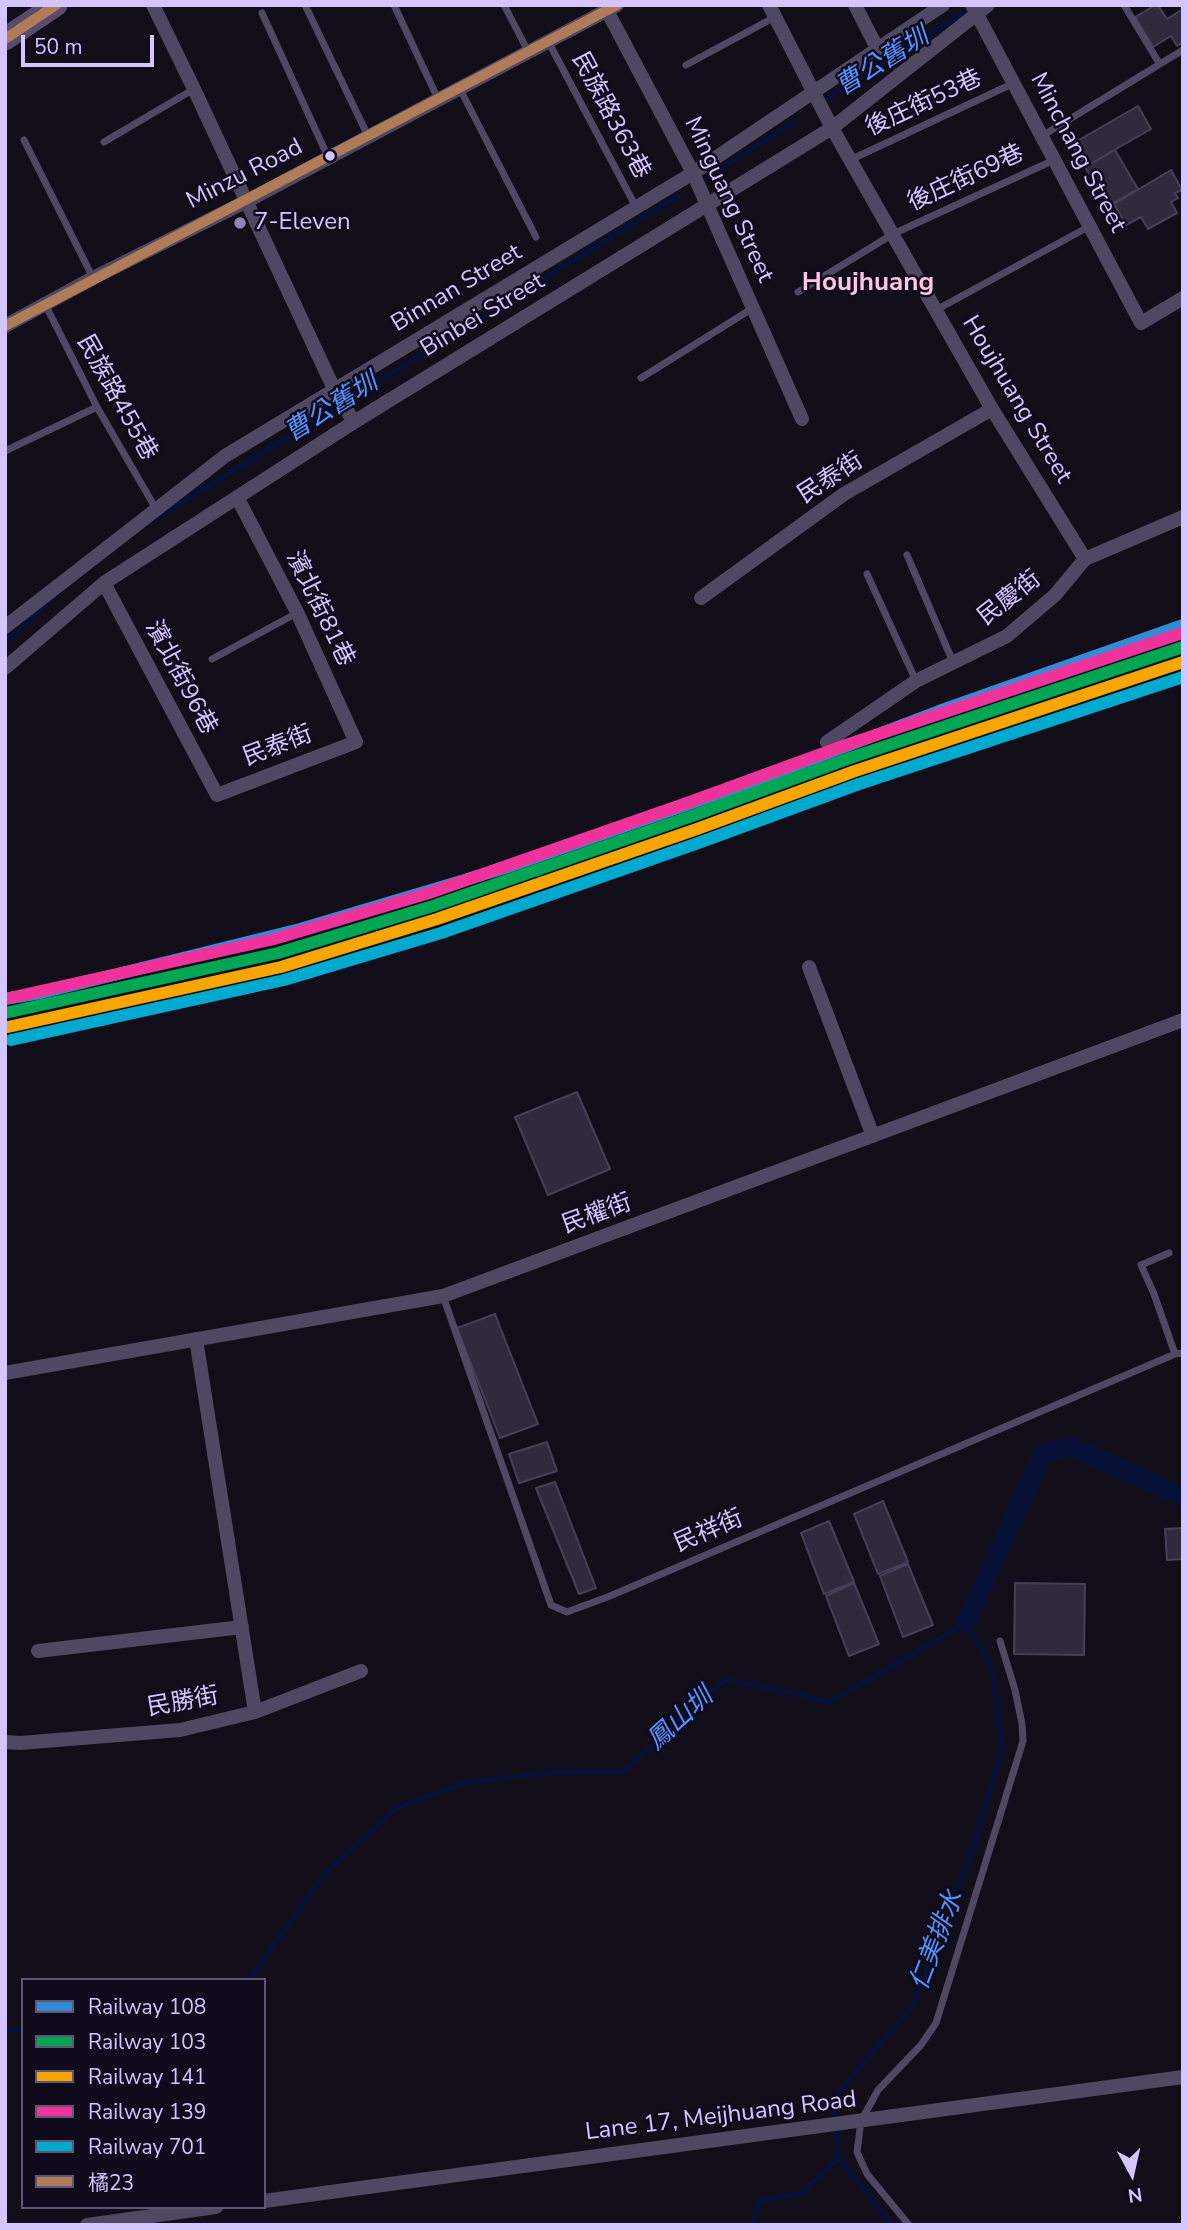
<!DOCTYPE html>
<html>
<head>
<meta charset="utf-8">
<style>
	body { margin:0 }
	#map { position:relative; width:1188px; height:2230px; overflow:hidden; background:#110e19; font-family:"Nunito Sans","Noto Sans TC",sans-serif }
	canvas { display:block }
	.frame { position:absolute; inset:0; border:7px solid #d5c5ff; pointer-events:none }
	.legend { position:absolute; left:21px; top:1978px; width:245px; height:231px; box-sizing:border-box; background:#100a1d; border:2px solid #5f5577; margin:0; padding:9px 12px; list-style:none; font-size:21px; color:#d5c5ff }
	.legend li { display:flex; align-items:center; gap:14px; height:35px }
	.legend b { width:35px; border:2px solid #5f5577 }
	.north { position:absolute; left:1097px; top:2139px; width:70px; height:70px; -webkit-text-stroke:5px #100a1d; paint-order:stroke; rotate:172deg; font-size:19px; font-weight:700; line-height:28px; text-align:center; color:#d5c5ff }
	.north::after { content:''; display:block; margin:auto; width:24px; height:32px; background:#d5c5ff; clip-path:polygon(50% 0,100% 100%,50% 72%,0 100%) }
	.scale { position:absolute; left:21px; top:35px; width:133px; height:32px; box-sizing:border-box; border:4px solid #d5c5ff; border-top:0; padding-left:9px; font-size:21px; line-height:24px; white-space:nowrap; color:#d5c5ff; -webkit-text-stroke:5px #100a1d; paint-order:stroke }
</style>
</head>
<body>
<div id="map">
<canvas width="1188" height="2230"></canvas>
<div class="frame"></div>
<ul class="legend">
<li><b style="height:9px;background:#338bd7"></b>Railway 108</li>
<li><b style="height:9px;background:#00a651"></b>Railway 103</li>
<li><b style="height:9px;background:#f7a600"></b>Railway 141</li>
<li><b style="height:9px;background:#ef339a"></b>Railway 139</li>
<li><b style="height:9px;background:#00a9ce"></b>Railway 701</li>
<li><b style="height:9px;background:#b07c57"></b>橘23</li>
</ul>
<div class="north">N</div>
<div class="scale">50 m</div>
</div>
<script>
const g = document.querySelector('canvas').getContext('2d');
g.lineJoin = 'round';
const poly = rows => new Path2D(rows.map(r => 'M' + r).join(''));
function stroke(path, color, width, dash) { g.strokeStyle = color; g.lineWidth = width; g.lineCap = dash ? 'butt' : 'round'; g.setLineDash(dash || []); g.stroke(path); }
function paint(path, color) { g.fillStyle = color; g.fill(path, 'evenodd'); }
function write(font, color, halo, rows, align = 'center') {
  g.font = font + ' "Nunito Sans","Noto Sans TC",sans-serif'; g.lineWidth = 5; g.setLineDash([]); g.textBaseline = 'middle'; g.strokeStyle = halo; g.fillStyle = color; for (const [text, x, y, turn = 0] of rows) {
    g.save(); g.translate(x, y); g.rotate((+turn || 0) * Math.PI / 180); g.textAlign = isNaN(turn) ? turn : align; if (halo) g.strokeText(text, 0, 0); g.fillText(text, 0, 0); g.restore();
  }
}
const stream = poly([
	[827,98,973,7],
	[708,177,793,122],
	[153,520,676,197],
	[5,642,54,597],
	[249,1980,326,1872,397,1808,463,1783,545,1773,623,1772,726,1679,830,1702,966,1623,992,1667,1002,1748,973,1849,913,2006,833,2099,839,2158,893,2225],
	[5,2031,23,2029],
	[753,2225,759,2201,800,2194,839,2158]
]);
const canal = poly([
	[966,1623,1043,1453,1072,1447,1183,1497]
]);
const building = poly([
	[1155,5,1158,5,1167,19,1183,9,1183,42,1177,46,1171,36,1153,47,1135,17,1155,5],
	[1138,106,1151,129,1085,167,1072,144,1138,106],
	[1115,150,1138,189,1108,206,1085,167,1115,150],
	[1171,170,1182,190,1175,193,1178,198,1171,202,1177,213,1148,229,1141,217,1126,225,1114,204,1171,170],
	[577,1092,610,1169,548,1195,515,1117,577,1092],
	[495,1314,538,1424,500,1438,457,1328,495,1314],
	[547,1442,557,1471,519,1483,509,1454,547,1442],
	[555,1482,596,1588,579,1594,536,1488,555,1482],
	[883,1501,908,1562,878,1574,854,1514,883,1501],
	[829,1521,854,1582,824,1594,801,1533,829,1521],
	[1183,1528,1183,1559,1167,1560,1165,1529,1183,1528],
	[908,1564,933,1625,903,1637,880,1576,908,1564],
	[854,1583,879,1644,849,1656,826,1596,854,1583],
	[1015,1583,1085,1584,1084,1655,1014,1654,1015,1583]
]);
const service = poly([
	[305,5,368,136],
	[394,5,438,99],
	[504,5,529,53],
	[1124,5,1159,63],
	[262,13,328,157],
	[549,43,636,207],
	[686,65,775,17],
	[460,89,536,237],
	[1042,136,1183,50],
	[24,140,93,278],
	[104,142,194,89],
	[850,160,1014,83],
	[798,292,893,234,1054,160],
	[45,304,97,407,156,509],
	[936,310,1090,226],
	[641,378,753,308],
	[5,451,97,407],
	[907,555,953,662],
	[867,574,916,681],
	[212,659,297,613],
	[1169,1253,1141,1265,1154,1294,1175,1354],
	[443,1296,551,1605,567,1612,610,1596,1175,1354,1183,1353],
	[909,2225,867,2174,857,2152,861,2121,878,2090,921,2045,936,2023,1023,1741,1022,1724,1015,1690,1000,1641]
]);
const minor = poly([
	[153,5,194,89,334,389,354,422],
	[604,5,693,173,802,419],
	[769,5,832,128,992,409,1085,559],
	[855,5,878,50],
	[972,5,1141,323,1183,298],
	[5,326,93,278,247,201,617,5],
	[104,583,217,795,356,742,297,612,237,497],
	[701,598,844,494,992,409],
	[5,627,225,456,693,173,943,5],
	[5,668,104,583,354,422,832,128,988,5],
	[827,742,916,681,1007,636,1055,595,1085,559,1183,517],
	[809,967,873,1136],
	[196,1339,255,1712],
	[5,1373,443,1296,1183,1020],
	[38,1651,242,1627],
	[5,1742,20,1743,180,1730,255,1712,361,1671],
	[264,2201,1183,2077],
	[87,2225,216,2207]
]);
const primary = poly([
	[5,39,56,5]
]);
const bus1 = poly([
	[5,39,56,5],
	[5,326,617,5]
]);
const rail1 = poly([
	[5,999,41,993,300,929,505,868,758,780,939,711,1183,625]
]);
const rail2 = poly([
	[5,1013,278,953,433,906,692,816,850,758,1183,647]
]);
const rail3 = poly([
	[8,1027,281,967,437,919,697,829,855,771,1183,662]
]);
const rail4 = poly([
	[5,999,274,939,429,893,687,803,846,745,1179,634]
]);
const rail5 = poly([
	[11,1040,284,980,441,933,701,842,859,784,1183,677]
]);
const markers = [
	[330,156,6,"#d5c5ff"],
	[240,223,7,"#9085ae"]
];
const streetNames = [
	["後庄街53巷",924,104,-25],
	["民族路363巷",610,116,62],
	["Minchang Street",1077,153,62],
	["Minzu Road",245,175,-27],
	["後庄街69巷",966,179,-25],
	["Minguang Street",728,200,65],
	["Binnan Street",457,289,-31],
	["Binbei Street",483,316,-31],
	["民族路455巷",116,398,61],
	["Houjhuang Street",1016,400,59],
	["民泰街",831,479,-33],
	["民慶街",1010,599,-38],
	["濱北街81巷",319,609,64],
	["濱北街96巷",180,678,62],
	["民泰街",278,747,-21],
	["民權街",597,1215,-20],
	["民祥街",709,1532,-23],
	["民勝街",183,1703,-10],
	["Lane 17, Meijhuang Road",721,2117,-7]
];
const poiNames = [
	["7-Eleven",254,223]
];
const waterNames = [
	["曹公舊圳",883,63,-32],
	["曹公舊圳",332,409,-32],
	["鳳山圳",681,1720,-42],
	["仁美排水",938,1941,-69]
];
const neighbourhoodNames = [
	["Houjhuang",868,284]
];
stroke(stream, '#061037', 5);
stroke(canal, '#061037', 19);
paint(building, '#302b3c');
stroke(building, '#473f58', 2);
stroke(service, '#4e4862', 7);
stroke(minor, '#4e4862', 14);
stroke(primary, '#5c4a6c', 23);
stroke(bus1, '#b07c57', 10);
stroke(rail1, '#338bd7', 12);
stroke(rail2, '#00a651', 12);
stroke(rail3, '#f7a600', 12);
stroke(rail4, '#ef339a', 12);
stroke(rail5, '#00a9ce', 12);
for (const [x, y, r, color] of markers) { const dot = new Path2D(); dot.arc(x, y, r, 0, 2 * Math.PI); g.fillStyle = color; g.fill(dot); stroke(dot, '#100a1d', 2.5); }
write('24px', '#d5c5ff', '#100a1d', streetNames);
write('24px', '#d5c5ff', '#100a1d', poiNames, 'left');
write('italic 26px', '#5394ff', '#100a1d', waterNames);
write('bold 26px', '#ffc7e2', '#100a1d', neighbourhoodNames);
</script>
</body>
</html>
